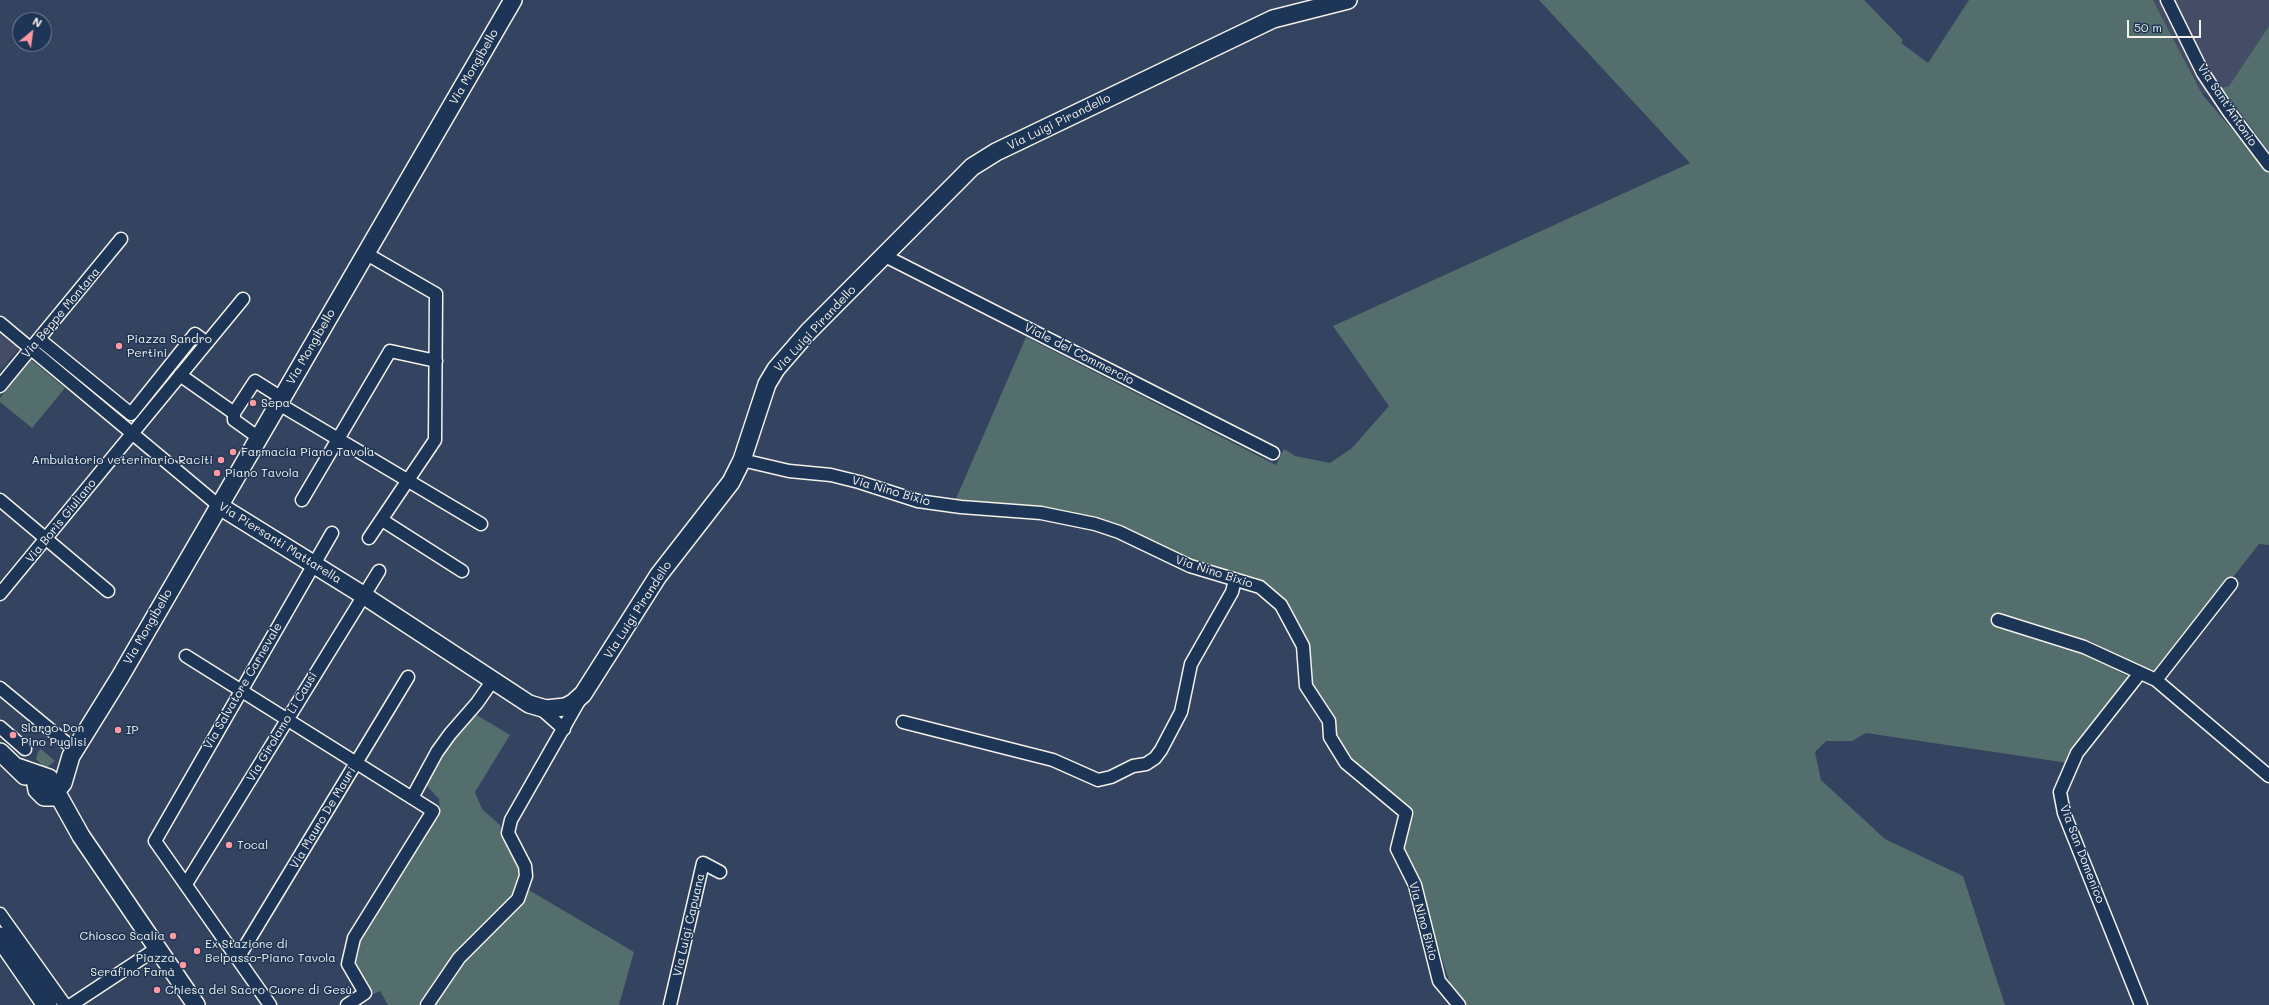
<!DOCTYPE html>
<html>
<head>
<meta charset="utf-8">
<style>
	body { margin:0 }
	#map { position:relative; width:2269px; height:1005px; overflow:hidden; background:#34435f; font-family:Mali,sans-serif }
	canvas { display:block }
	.north { position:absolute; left:12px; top:12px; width:40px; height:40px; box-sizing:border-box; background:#1d3557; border:1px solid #738091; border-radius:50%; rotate:29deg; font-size:11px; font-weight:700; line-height:16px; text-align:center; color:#f4f1e8 }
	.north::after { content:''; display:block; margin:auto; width:14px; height:18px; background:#ff9aa2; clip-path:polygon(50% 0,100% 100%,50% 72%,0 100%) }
	.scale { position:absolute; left:2127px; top:20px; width:74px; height:18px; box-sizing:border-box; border:2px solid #f4f1e8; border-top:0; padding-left:5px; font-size:12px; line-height:14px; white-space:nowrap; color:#f4f1e8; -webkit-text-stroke:3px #1d3557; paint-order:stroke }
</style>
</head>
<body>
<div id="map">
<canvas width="2269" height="1005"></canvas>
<div class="north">N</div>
<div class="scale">50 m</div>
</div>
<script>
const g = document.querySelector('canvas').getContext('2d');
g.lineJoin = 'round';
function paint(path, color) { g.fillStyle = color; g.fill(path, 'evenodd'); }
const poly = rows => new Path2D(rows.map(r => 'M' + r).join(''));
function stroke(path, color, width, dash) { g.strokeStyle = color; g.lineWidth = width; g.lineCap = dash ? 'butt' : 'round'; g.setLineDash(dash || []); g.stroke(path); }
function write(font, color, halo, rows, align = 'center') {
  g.font = font + ' Mali,sans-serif'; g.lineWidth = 3; g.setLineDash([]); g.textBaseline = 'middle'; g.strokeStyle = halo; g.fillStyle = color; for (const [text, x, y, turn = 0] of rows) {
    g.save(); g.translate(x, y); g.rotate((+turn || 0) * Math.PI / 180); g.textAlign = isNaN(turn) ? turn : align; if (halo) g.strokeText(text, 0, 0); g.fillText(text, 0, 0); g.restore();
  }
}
const built = poly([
	[2153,0,2269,0,2269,26,2229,86,2202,94],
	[0,332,19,347,0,370]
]);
const green = poly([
	[1539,0,1864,0,1903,40,1901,43,1928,63,1969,0,2153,0,2202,94,2269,173,2269,545,2259,544,2157,674,2090,641,1994,613,1990,622,2080,651,2129,677,2068,763,1866,733,1852,741,1826,741,1815,752,1821,780,1885,839,1963,876,2005,1005,1464,1005,1450,984,1419,885,1402,851,1414,812,1357,768,1336,741,1311,688,1286,606,1260,580,1203,566,1091,517,955,501,1026,337,1276,465,1284,449,1295,456,1330,463,1352,448,1389,406,1333,326,1690,163],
	[2269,26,2269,152,2222,88,2229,86],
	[31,360,65,388,32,428,0,402,0,398],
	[475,714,510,735,475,792,482,809,500,825,505,840,517,859,519,882,513,899,438,978,421,1005,388,1005,380,991,374,994,355,963,359,953,360,938,386,893,420,845,440,812,439,799,427,786,429,775,452,739],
	[41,749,55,761,46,768,42,769,42,765,36,759,38,752],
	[527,889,634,952,619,1005,433,1005,469,953]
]);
const street = poly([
	[2167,0,2203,73,2229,112,2269,165],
	[365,253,436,294,435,440,369,538],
	[885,256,1273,453],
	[0,323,218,505],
	[39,339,131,414,195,334,207,343],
	[180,375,234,413,234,420,259,438],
	[0,386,121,239],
	[279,404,481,524],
	[234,413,255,381,282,398],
	[742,460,789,471,831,475,859,482,918,501,961,507,1041,513,1095,524,1119,532,1190,566,1260,587,1281,605,1303,646,1306,686,1329,721,1330,737,1346,763,1406,813,1397,849,1415,885,1439,981,1459,1005],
	[0,500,108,591],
	[302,500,390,351,436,361],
	[382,520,462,571],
	[0,594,243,299],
	[1998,620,2084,647,2156,680,2269,776],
	[186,656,433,811,354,938,348,964,365,993,347,1005],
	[2140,673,2077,753,2060,792,2064,813,2141,1005],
	[2156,680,2231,584],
	[0,688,75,750],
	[539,707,564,729],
	[903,722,1053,760,1098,780,1111,777,1133,766,1146,764,1155,758,1161,750,1181,712,1191,664,1232,592,1235,580],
	[0,727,25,749],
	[412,798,437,752,450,734,477,703,493,680],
	[186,884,379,571],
	[0,914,65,1005],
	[238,958,408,677],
	[71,1005,156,949],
	[270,1005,155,841,332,533],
	[427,1005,459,958,518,899,526,876,525,866,508,833,511,820,580,699],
	[670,1005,703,863,720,872]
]);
const secondary = poly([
	[218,505,363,595,529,704,546,709,565,707,573,703,583,694,658,576,731,482,742,460,767,384,776,369,808,332,972,167,996,152,1273,19,1348,0],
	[0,752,25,776],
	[17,767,49,778,58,789,54,797,44,797,37,790,36,784,42,777],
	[58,789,63,783,71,756,120,677,513,0],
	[57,793,81,836,196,1005]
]);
const primary = poly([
	[0,937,47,1005]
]);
const markers = [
	[119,346,4,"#ff9aa2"],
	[253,403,4,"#ff9aa2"],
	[233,452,4,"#ff9aa2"],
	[221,460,4,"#ff9aa2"],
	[217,473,4,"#ff9aa2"],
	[118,730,4,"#ff9aa2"],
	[13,735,4,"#ff9aa2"],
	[229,845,4,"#ff9aa2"],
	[173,936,4,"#ff9aa2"],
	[197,951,4,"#ff9aa2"],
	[183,965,4,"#ff9aa2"],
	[157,990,4,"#ff9aa2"]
];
const streetNames = [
	["Via Mongibello",474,67,-60],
	["Via Sant'Antonio",2227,105,56],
	["Via Luigi Pirandello",1059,122,-26],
	["Via Beppe Montana",61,313,-50],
	["Via Luigi Pirandello",815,329,-47],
	["Via Mongibello",311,347,-60],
	["Viale del Commercio",1079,354,27],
	["Via Nino Bixio",891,491,16],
	["Via Boris Giuliano",61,521,-51],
	["Via Piersanti Mattarella",280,543,32],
	["Via Nino Bixio",1214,572,18],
	["Via Luigi Pirandello",638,610,-57],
	["Via Mongibello",148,627,-60],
	["Via Salvatore Carnevale",243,686,-60],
	["Via Girolamo Li Causi",282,727,-59],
	["Via Mauro De Mauri",323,818,-59],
	["Via San Domenico",2082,854,69],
	["Via Nino Bixio",1423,921,75],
	["Via Luigi Capuana",689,925,-77]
];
const poiNames = [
	["Piazza Sandro",127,339],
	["Pertini",127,353],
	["Sepa",261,403],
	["Farmacia Piano Tavola",241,452],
	["Ambulatorio veterinario Raciti",213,460,"right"],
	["Piano Tavola",225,473],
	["Slargo Don",21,728],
	["Pino Puglisi",21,742],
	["IP",126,730],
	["Tocal",237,845],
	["Chiosco Scalia",165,936,"right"],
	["Ex Stazione di",205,944],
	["Belpasso-Piano Tavola",205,958],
	["Piazza",175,958,"right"],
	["Serafino Famà",175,972,"right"],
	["Chiesa del Sacro Cuore di Gesù",165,990]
];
paint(built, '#444d65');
paint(green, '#536e6c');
stroke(street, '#f4f1e8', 15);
stroke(secondary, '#f4f1e8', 20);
stroke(primary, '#f4f1e8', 22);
stroke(street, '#1d3557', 12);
stroke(secondary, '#1d3557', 17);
stroke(primary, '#1d3557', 19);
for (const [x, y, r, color] of markers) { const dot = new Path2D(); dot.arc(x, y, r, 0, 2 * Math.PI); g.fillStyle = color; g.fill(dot); stroke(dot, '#1d3557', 1.5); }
write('12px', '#f4f1e8', '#1d3557', streetNames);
write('12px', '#f4f1e8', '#1d3557', poiNames, 'left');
</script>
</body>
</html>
